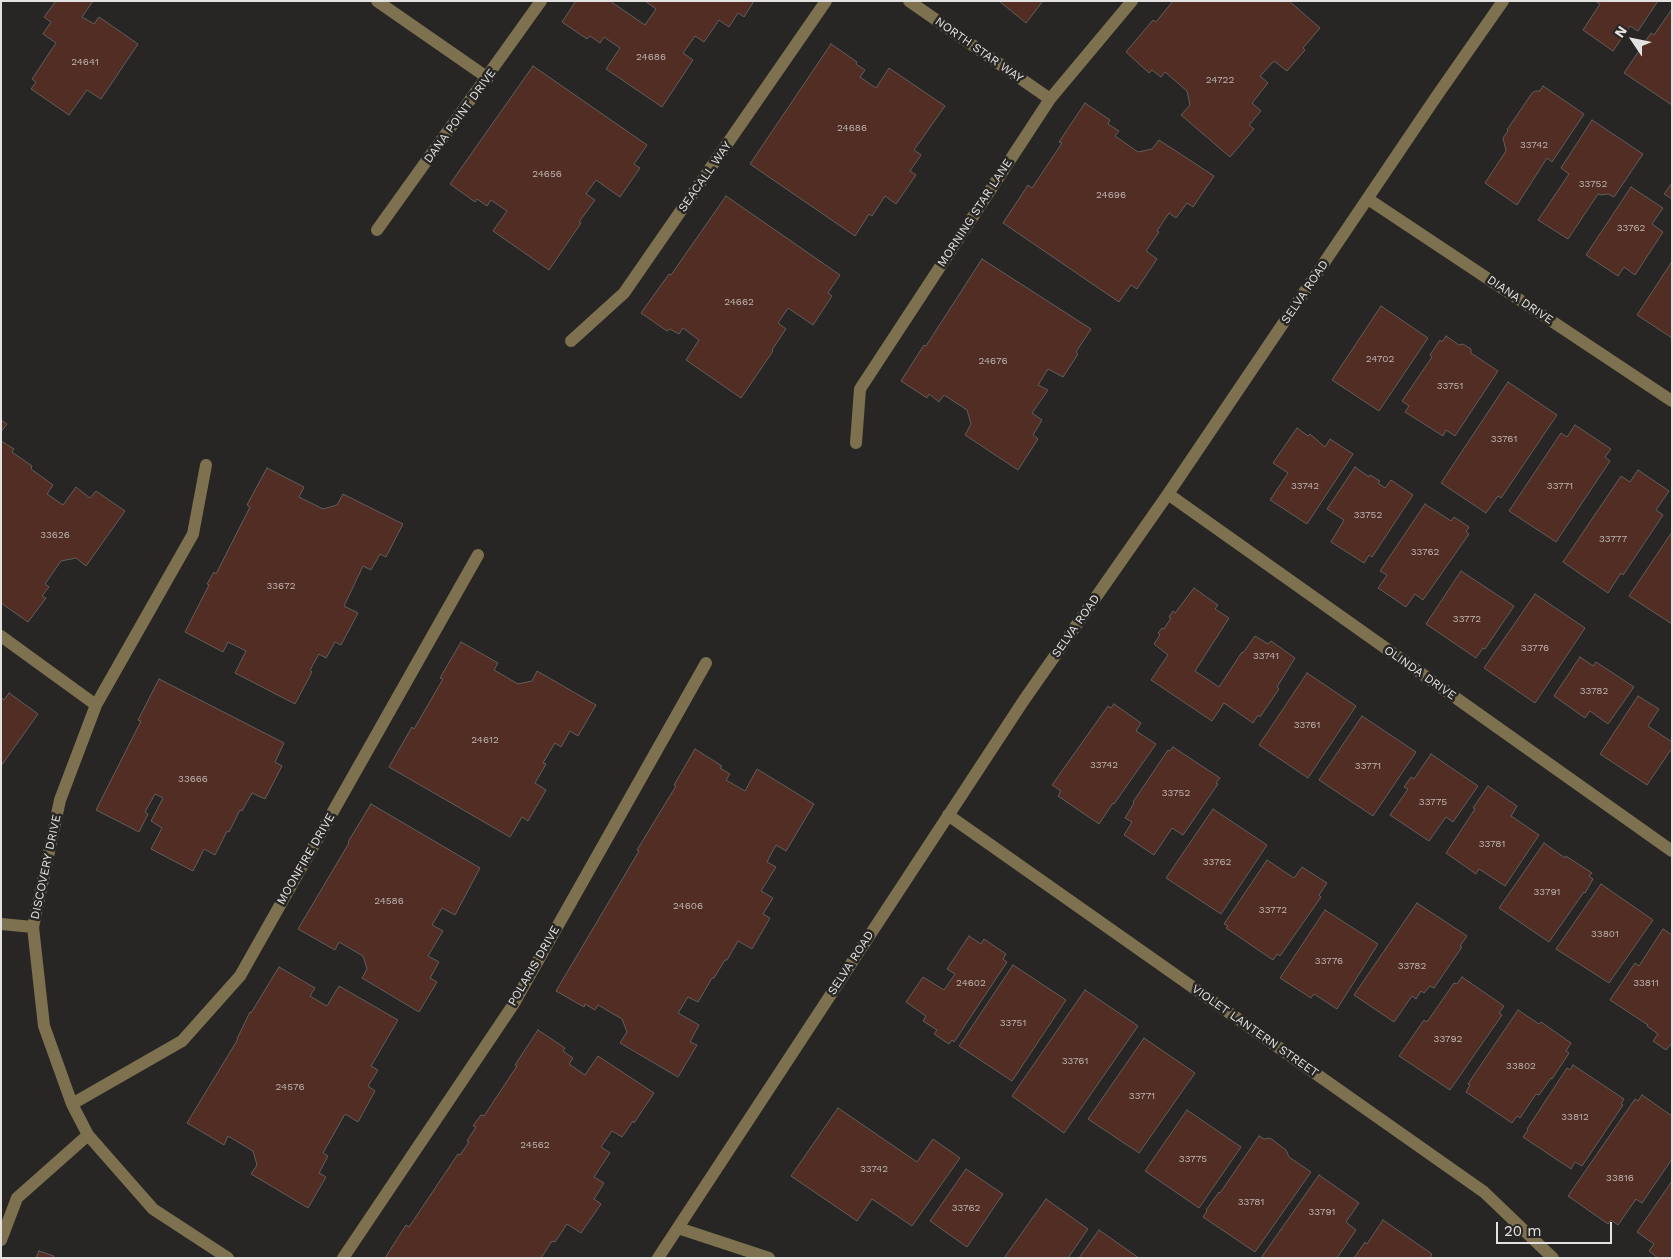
<!DOCTYPE html>
<html>
<head>
<meta charset="utf-8">
<style>
	body { margin:0 }
	#map { position:relative; width:1673px; height:1259px; overflow:hidden; background:#282624; font-family:"Work Sans",sans-serif }
	canvas { display:block }
	.frame { position:absolute; inset:0; border:2px solid #e3e2e1; pointer-events:none }
	.north { position:absolute; left:1608px; top:15px; width:50px; height:50px; -webkit-text-stroke:4px #282624; paint-order:stroke; rotate:304deg; font-size:14px; font-weight:700; line-height:20px; text-align:center; color:#e3e2e1 }
	.north::after { content:''; display:block; margin:auto; width:18px; height:22px; background:#e3e2e1; clip-path:polygon(50% 0,100% 100%,50% 72%,0 100%) }
	.scale { position:absolute; left:1496px; top:1222px; width:116px; height:22px; box-sizing:border-box; border:2px solid #e3e2e1; border-top:0; padding-left:6px; font-size:15px; line-height:18px; white-space:nowrap; color:#e3e2e1; -webkit-text-stroke:4px #282624; paint-order:stroke }
</style>
</head>
<body>
<div id="map">
<canvas width="1673" height="1259"></canvas>
<div class="frame"></div>
<div class="north">N</div>
<div class="scale">20 m</div>
</div>
<script>
const g = document.querySelector('canvas').getContext('2d');
g.lineJoin = 'round';
function paint(path, color) { g.fillStyle = color; g.fill(path, 'evenodd'); }
const poly = rows => new Path2D(rows.map(r => 'M' + r).join(''));
function stroke(path, color, width, dash) { g.strokeStyle = color; g.lineWidth = width; g.lineCap = dash ? 'butt' : 'round'; g.setLineDash(dash || []); g.stroke(path); }
function write(font, color, halo, rows, align = 'center') {
  g.font = font + ' "Work Sans",sans-serif'; g.lineWidth = 5; g.setLineDash([]); g.textBaseline = 'middle'; g.strokeStyle = halo; g.fillStyle = color; for (const [text, x, y, turn = 0] of rows) {
    g.save(); g.translate(x, y); g.rotate((+turn || 0) * Math.PI / 180); g.textAlign = isNaN(turn) ? turn : align; if (halo) g.strokeText(text, 0, 0); g.fillText(text, 0, 0); g.restore();
  }
}
const building = poly([
	[56,1,93,1,82,17,94,24,99,17,138,44,101,99,87,90,69,115,31,89,36,82,32,79,56,43,43,34,51,22,44,17,56,1],
	[576,1,610,1,645,25,656,9,645,1,754,1,744,17,738,13,729,27,719,20,704,42,695,36,683,53,693,60,662,107,606,69,620,48,604,37,600,43,590,36,587,39,562,22,576,1],
	[999,1,1043,1,1026,23,999,1],
	[1173,1,1289,1,1320,28,1303,48,1305,50,1287,71,1274,61,1260,76,1268,83,1252,103,1261,111,1249,125,1254,129,1230,157,1181,115,1190,105,1187,91,1165,72,1161,77,1152,70,1149,73,1126,52,1153,20,1156,22,1173,1],
	[1595,1,1658,1,1638,31,1630,26,1613,51,1583,30,1600,4,1595,1],
	[1672,9,1672,105,1624,73,1651,33,1654,35,1672,9],
	[831,44,857,62,856,64,865,70,860,77,876,88,889,68,945,106,914,150,921,155,910,171,916,175,896,204,885,196,872,216,869,214,855,236,750,164,831,44],
	[533,66,647,145,634,164,640,168,620,197,596,180,586,194,595,200,579,222,581,223,549,270,493,231,507,211,491,200,487,206,477,199,475,202,450,184,533,66],
	[1543,86,1584,114,1552,162,1547,158,1517,205,1485,183,1506,151,1503,138,1508,131,1507,130,1532,93,1535,91,1540,91,1543,86],
	[1085,103,1110,120,1108,124,1119,131,1115,136,1138,152,1152,149,1159,140,1214,176,1193,207,1187,203,1176,218,1169,213,1157,231,1159,232,1146,251,1157,259,1137,289,1131,285,1119,302,1003,223,1028,185,1032,188,1062,143,1059,142,1085,103],
	[1592,120,1643,154,1614,197,1608,194,1601,195,1598,194,1568,239,1538,220,1569,174,1561,168,1592,120],
	[1672,183,1672,199,1664,194,1672,183],
	[1631,187,1663,208,1652,224,1663,232,1635,275,1624,267,1618,276,1586,255,1631,187],
	[726,196,840,275,828,293,832,296,813,325,788,308,778,323,786,329,772,350,773,351,741,398,686,360,699,340,683,328,679,334,670,329,667,331,641,313,669,274,671,275,726,196],
	[982,259,1091,329,1076,352,1078,354,1063,377,1048,369,1038,385,1048,390,1032,413,1042,420,1033,435,1038,439,1018,470,965,435,971,424,967,410,944,395,939,402,929,394,927,398,901,381,924,345,926,346,982,259],
	[1671,263,1672,263,1672,338,1637,315,1671,263],
	[1381,306,1428,338,1379,411,1332,380,1381,306],
	[1446,336,1459,345,1463,344,1471,349,1471,353,1498,371,1455,436,1446,430,1443,436,1405,412,1409,406,1402,401,1432,357,1430,355,1440,340,1442,342,1446,336],
	[1508,382,1557,415,1501,498,1498,496,1486,513,1441,483,1508,382],
	[1,420,7,424,1,432,1,420],
	[1575,425,1611,449,1605,457,1610,461,1556,542,1509,511,1561,433,1567,437,1575,425],
	[1297,428,1308,436,1310,434,1325,447,1330,439,1353,454,1307,524,1270,500,1288,473,1273,463,1297,428],
	[1,441,14,449,12,452,32,466,31,469,53,485,47,494,63,505,76,487,90,498,96,491,125,511,86,566,76,558,61,561,45,584,49,587,42,596,46,598,28,622,1,603,1,441],
	[1355,467,1369,477,1370,475,1380,481,1378,483,1385,488,1391,480,1413,495,1372,557,1369,555,1364,563,1331,542,1344,520,1327,509,1355,467],
	[267,468,304,487,299,497,323,509,337,505,343,494,403,524,386,557,380,554,371,570,363,566,344,606,358,613,341,645,335,642,326,658,319,654,310,670,312,672,295,704,235,673,246,651,228,642,223,652,185,632,209,585,207,584,214,572,216,574,250,507,247,505,267,468],
	[1638,470,1669,491,1656,510,1663,515,1623,575,1621,573,1608,593,1563,562,1621,476,1630,482,1638,470],
	[1425,504,1451,521,1454,517,1469,527,1466,532,1469,534,1423,600,1415,594,1406,607,1378,588,1387,575,1380,571,1425,504],
	[1672,532,1672,624,1629,596,1672,532],
	[1461,571,1514,606,1485,649,1483,648,1476,658,1426,624,1461,571],
	[1194,588,1218,605,1215,609,1229,618,1195,671,1219,687,1242,652,1243,653,1255,636,1268,644,1271,641,1295,658,1277,687,1279,689,1260,717,1258,715,1253,723,1224,703,1212,721,1151,680,1168,655,1154,644,1160,635,1158,633,1162,628,1164,629,1171,618,1169,617,1173,611,1175,613,1194,588],
	[1535,594,1585,628,1535,703,1484,668,1535,594],
	[461,642,498,663,494,670,518,684,532,681,537,671,596,705,578,736,570,731,561,747,555,743,543,763,546,764,535,783,546,790,528,821,522,817,510,837,389,767,412,727,414,729,443,679,440,678,461,642],
	[1580,657,1593,666,1596,662,1634,687,1608,724,1590,711,1585,718,1554,696,1580,657],
	[1307,673,1356,706,1308,778,1259,745,1307,673],
	[159,679,284,743,275,762,282,766,265,799,252,793,242,811,240,810,229,832,227,831,215,855,204,849,193,871,151,849,162,828,151,821,163,798,155,794,145,812,148,814,139,832,96,810,141,721,138,720,159,679],
	[9,693,38,714,1,766,1,697,4,700,9,693],
	[1638,696,1659,709,1648,726,1672,742,1672,748,1647,785,1600,754,1638,696],
	[1114,704,1141,723,1136,731,1156,744,1114,804,1113,803,1099,824,1058,796,1061,791,1052,785,1108,706,1111,708,1114,704],
	[1362,716,1416,752,1373,816,1319,780,1362,716],
	[1173,747,1220,778,1216,783,1218,784,1183,835,1172,828,1154,855,1124,835,1132,822,1125,818,1134,803,1133,802,1168,750,1170,751,1173,747],
	[695,749,722,766,720,768,730,774,726,780,745,791,757,769,814,804,786,851,776,845,767,862,776,867,761,891,773,898,763,914,770,918,752,949,738,941,727,960,725,960,714,978,712,978,698,1002,688,997,678,1013,699,1025,690,1042,697,1045,678,1077,620,1043,627,1032,622,1019,598,1005,595,1010,585,1004,584,1007,556,991,639,851,637,850,676,786,674,785,695,749],
	[1431,754,1478,786,1453,822,1446,817,1429,841,1390,815,1408,789,1404,787,1411,777,1414,779,1431,754],
	[1488,786,1517,806,1511,816,1539,835,1505,886,1479,869,1476,874,1446,853,1475,809,1473,808,1488,786],
	[371,804,480,868,455,915,442,908,432,925,443,931,428,956,439,962,430,978,437,982,419,1012,362,978,367,969,363,956,339,942,335,950,298,929,349,843,348,842,371,804],
	[1213,809,1267,845,1221,914,1166,878,1213,809],
	[1544,843,1565,858,1566,856,1592,873,1589,876,1593,879,1585,893,1584,892,1549,942,1499,908,1544,843],
	[1267,860,1294,878,1302,867,1327,883,1319,895,1321,897,1280,956,1277,954,1273,960,1226,928,1228,926,1224,924,1267,860],
	[1601,884,1653,920,1609,983,1556,949,1601,884],
	[1417,903,1467,936,1460,946,1462,947,1434,988,1430,986,1424,993,1421,991,1416,999,1412,996,1394,1022,1354,995,1417,903],
	[1325,910,1378,944,1337,1009,1314,994,1311,998,1280,978,1325,910],
	[1663,929,1672,935,1672,1043,1666,1050,1653,1041,1658,1034,1647,1026,1648,1025,1610,1000,1635,963,1639,966,1663,929],
	[969,936,981,944,984,939,1006,954,1003,959,1007,962,954,1042,952,1040,949,1044,934,1034,937,1030,923,1021,926,1016,906,1002,923,977,944,990,955,974,947,969,969,936],
	[1013,965,1066,1000,1012,1081,959,1046,1013,965],
	[279,967,315,988,310,996,327,1006,339,986,398,1020,371,1066,378,1070,368,1086,375,1091,358,1122,345,1114,323,1153,328,1156,319,1173,326,1177,308,1208,251,1174,257,1165,253,1151,228,1136,224,1145,187,1123,238,1039,237,1039,250,1012,251,1013,279,967],
	[1462,977,1504,1006,1499,1013,1502,1015,1450,1090,1399,1056,1424,1020,1427,1022,1454,983,1457,984,1462,977],
	[1085,990,1138,1026,1064,1133,1012,1096,1085,990],
	[1518,1010,1539,1024,1541,1022,1571,1043,1566,1051,1569,1053,1552,1079,1551,1078,1539,1095,1536,1094,1520,1118,1517,1116,1512,1123,1466,1092,1470,1085,1468,1084,1518,1010],
	[538,1030,565,1048,563,1051,573,1058,569,1064,585,1075,598,1056,654,1093,634,1123,633,1121,622,1137,612,1131,601,1147,610,1153,594,1177,604,1183,594,1199,601,1204,581,1233,567,1224,555,1242,552,1241,541,1258,385,1258,406,1225,409,1227,458,1154,460,1155,469,1142,467,1141,476,1127,473,1126,481,1115,484,1116,517,1066,515,1065,538,1030],
	[1144,1038,1195,1073,1139,1153,1088,1119,1144,1038],
	[1573,1065,1624,1099,1621,1104,1623,1105,1582,1166,1575,1162,1571,1169,1523,1137,1528,1130,1527,1129,1567,1068,1570,1070,1573,1065],
	[1642,1095,1672,1116,1672,1159,1642,1203,1636,1199,1618,1225,1611,1220,1608,1224,1568,1196,1635,1099,1638,1101,1642,1095],
	[838,1108,917,1162,933,1139,960,1158,912,1226,872,1199,857,1221,791,1176,838,1108],
	[1187,1110,1241,1147,1199,1208,1145,1171,1187,1110],
	[1259,1136,1264,1139,1270,1138,1286,1150,1289,1157,1311,1172,1255,1252,1203,1217,1207,1211,1206,1210,1219,1192,1220,1193,1259,1136],
	[966,1169,1003,1194,967,1247,930,1221,966,1169],
	[1319,1175,1359,1203,1346,1222,1356,1230,1337,1258,1261,1258,1319,1175],
	[1672,1181,1672,1258,1658,1258,1649,1251,1654,1244,1637,1232,1672,1181],
	[1046,1199,1088,1229,1068,1258,1004,1258,1046,1199],
	[1383,1220,1432,1254,1430,1258,1354,1258,1365,1242,1367,1244,1383,1220],
	[1099,1230,1139,1258,1079,1258,1099,1230],
	[39,1251,54,1256,53,1258,36,1258,39,1251]
]);
const minor = poly([
	[377,1,488,78],
	[909,1,1050,99],
	[1368,199,1672,401],
	[377,230,541,1],
	[571,341,624,293,826,1],
	[856,443,860,389,1050,99,1132,1],
	[206,465,193,534,96,705,60,800,33,927,44,1026,72,1104,88,1135,153,1209,228,1258],
	[1168,494,1672,851],
	[1,636,96,705],
	[948,815,1484,1192,1553,1258],
	[1,924,33,927],
	[72,1104,182,1041,240,976,478,555],
	[678,1228,769,1258],
	[1,1240,17,1198,88,1135],
	[343,1258,513,1005,706,663],
	[658,1258,1024,700,1168,494,1436,97,1503,1]
]);
const numberNames = [
	["24686",651,57],
	["24641",85,62],
	["24722",1220,80],
	["24686",852,128],
	["33742",1534,145],
	["24656",547,174],
	["33752",1593,184],
	["24696",1111,195],
	["33762",1631,228],
	["24662",739,302],
	["24702",1380,359],
	["24676",993,361],
	["33751",1450,386],
	["33761",1504,439],
	["33742",1305,486],
	["33771",1560,486],
	["33752",1368,515],
	["33626",55,535],
	["33777",1613,539],
	["33762",1425,552],
	["33672",281,586],
	["33772",1467,619],
	["33776",1535,648],
	["33741",1266,656],
	["33782",1594,691],
	["33761",1307,725],
	["24612",485,740],
	["33742",1104,765],
	["33771",1368,766],
	["33666",193,779],
	["33752",1176,793],
	["33775",1433,802],
	["33781",1492,844],
	["33762",1217,862],
	["33791",1547,892],
	["24586",389,901],
	["24606",688,906],
	["33772",1273,910],
	["33801",1605,934],
	["33776",1329,961],
	["33782",1412,966],
	["24602",971,983],
	["33811",1646,983],
	["33751",1013,1023],
	["33792",1448,1039],
	["33761",1075,1061],
	["33802",1521,1066],
	["24576",290,1087],
	["33771",1142,1096],
	["33812",1575,1117],
	["24562",535,1145],
	["33775",1193,1159],
	["33742",874,1169],
	["33816",1620,1178],
	["33781",1251,1202],
	["33762",966,1208],
	["33791",1322,1212]
];
const streetNames = [
	["NORTH STAR WAY",979,50,35],
	["DANA POINT DRIVE",460,116,-54],
	["SEACALL WAY",705,177,-55],
	["MORNING STAR LANE",975,213,-57],
	["SELVA ROAD",1305,292,-56],
	["DIANA DRIVE",1520,300,34],
	["SELVA ROAD",1076,626,-55],
	["OLINDA DRIVE",1420,673,35],
	["MOONFIRE DRIVE",306,859,-60],
	["DISCOVERY DRIVE",46,867,-78],
	["SELVA ROAD",851,963,-57],
	["POLARIS DRIVE",534,966,-60],
	["VIOLET LANTERN STREET",1255,1031,35]
];
paint(building, '#512d23');
stroke(building, '#615e5d', 1);
stroke(minor, '#7e714f', 12);
write('10px', '#beb5b2', null, numberNames);
write('12px', '#e3e2e1', '#282624', streetNames);
</script>
</body>
</html>
